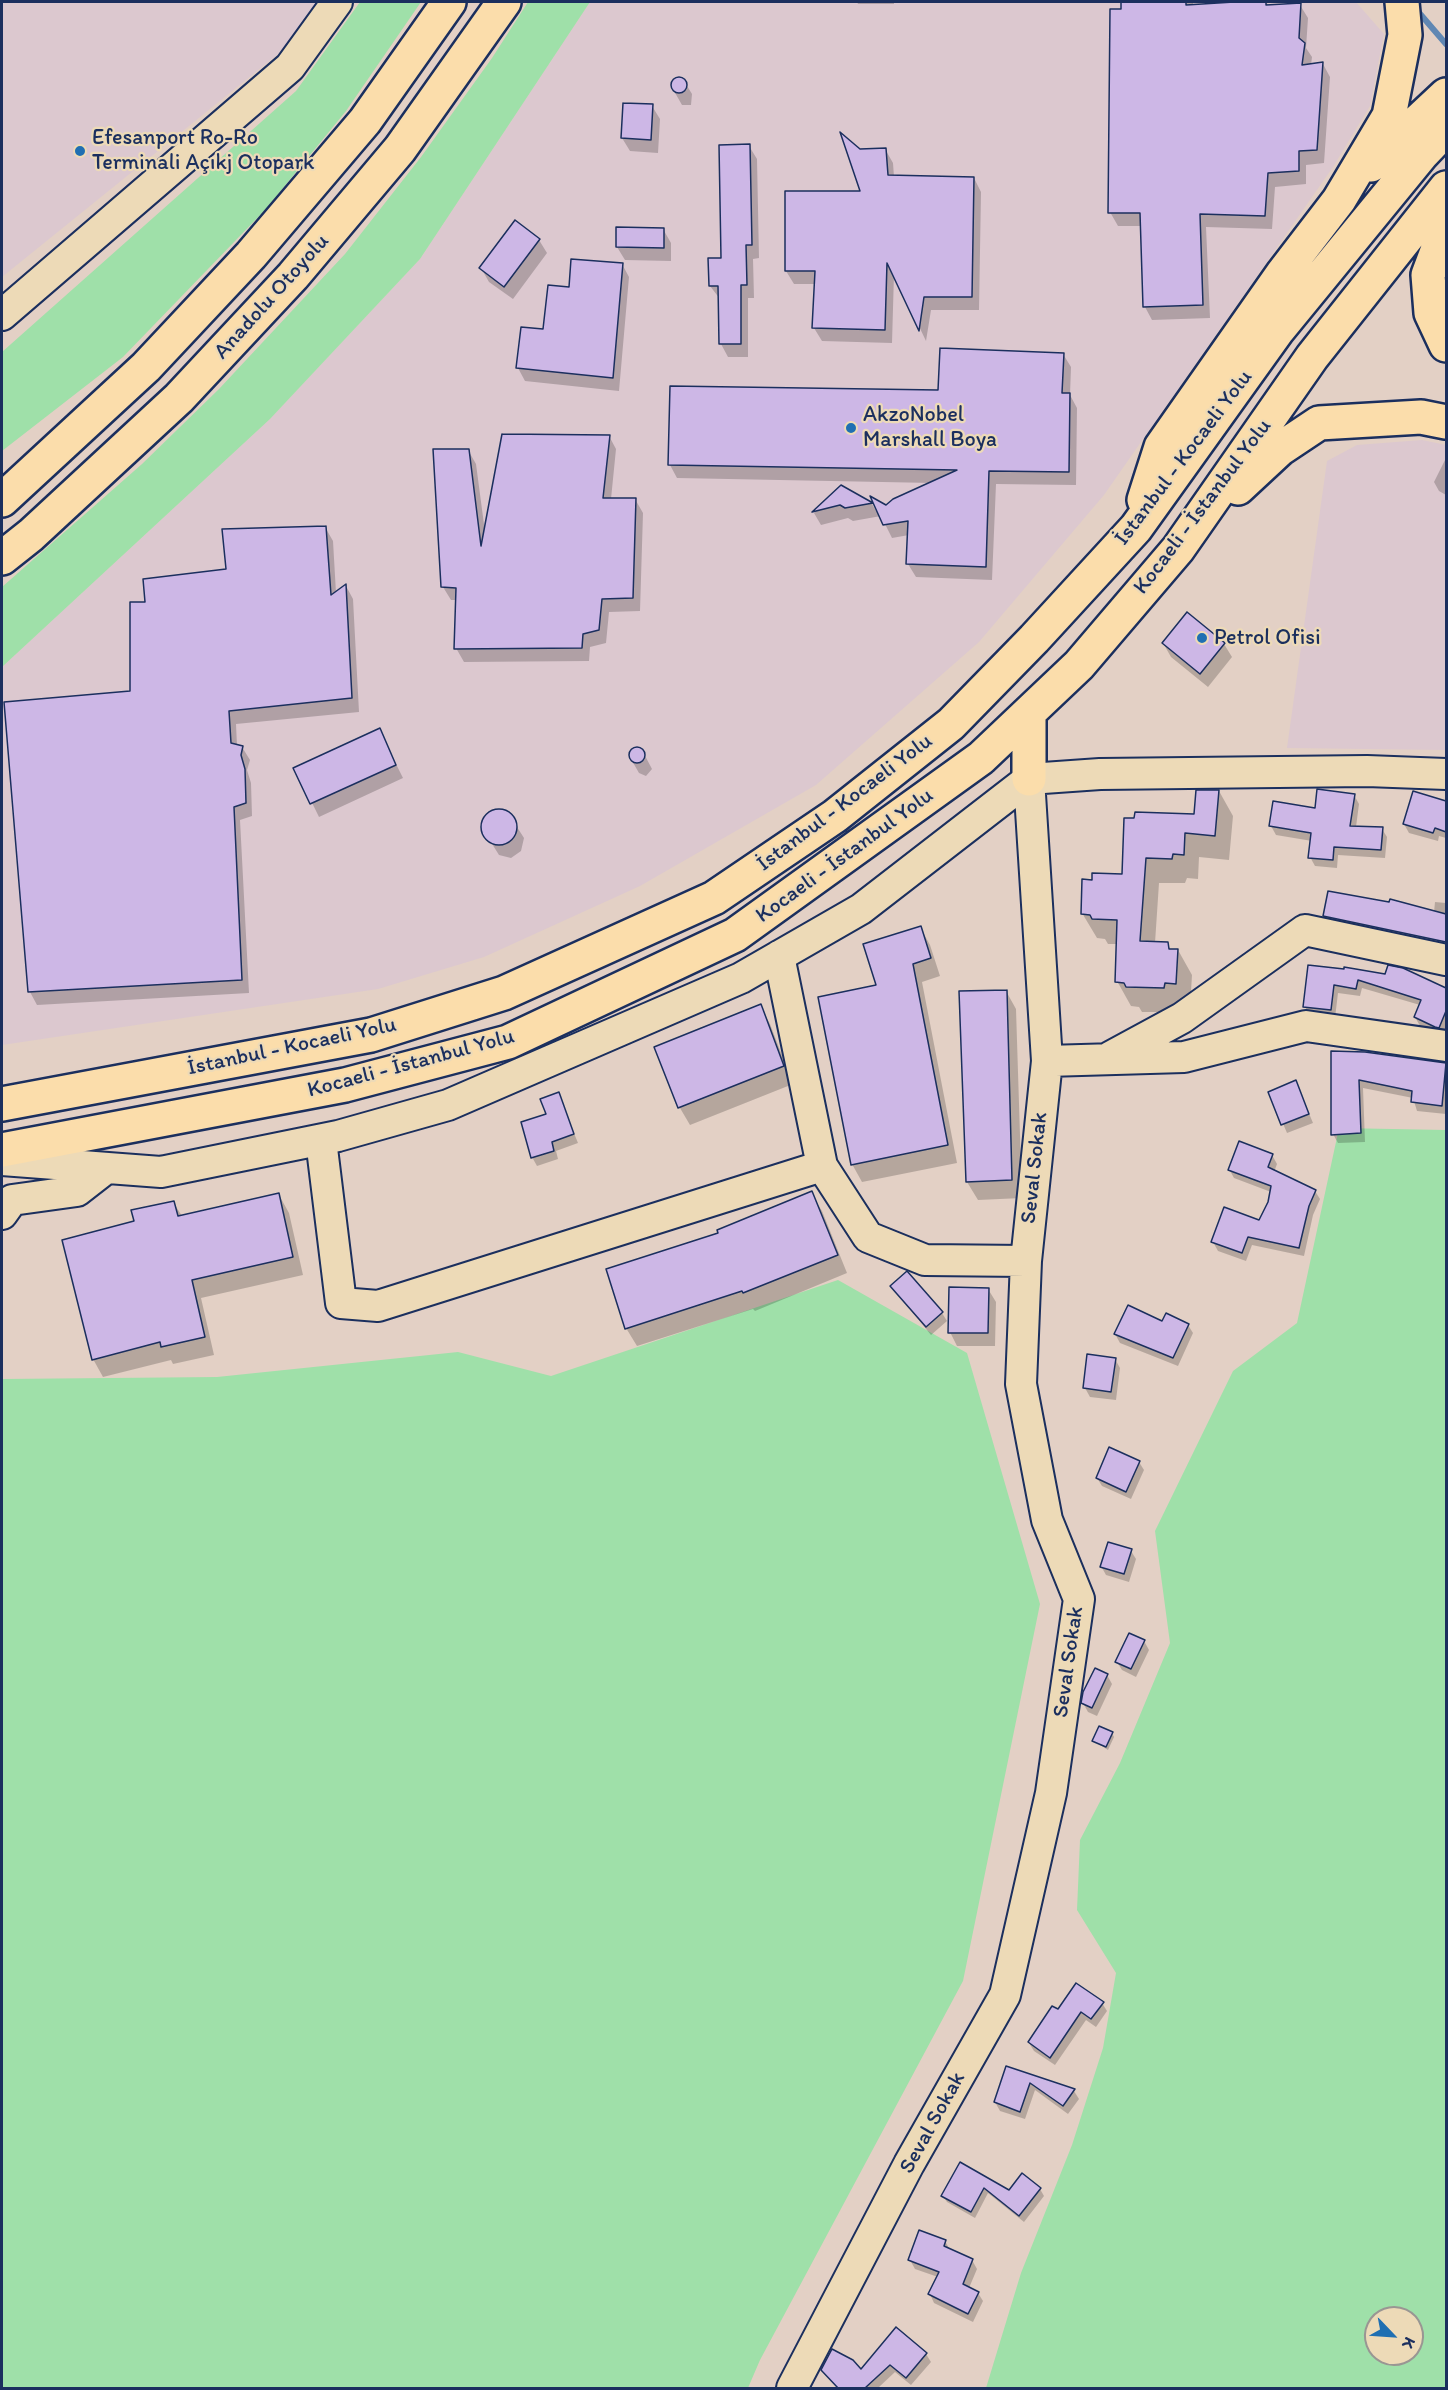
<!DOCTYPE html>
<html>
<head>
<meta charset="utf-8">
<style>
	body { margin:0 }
	#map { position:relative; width:1448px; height:2390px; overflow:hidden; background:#e3d0c5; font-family:Itim,sans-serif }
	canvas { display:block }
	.frame { position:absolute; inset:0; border:3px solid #1b2f5e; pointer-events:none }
	.north { position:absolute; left:1364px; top:2306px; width:60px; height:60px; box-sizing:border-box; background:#eddab7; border:2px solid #999693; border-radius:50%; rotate:115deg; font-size:16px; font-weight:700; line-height:24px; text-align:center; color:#1b2f5e }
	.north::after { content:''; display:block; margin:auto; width:21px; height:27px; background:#1f6fb2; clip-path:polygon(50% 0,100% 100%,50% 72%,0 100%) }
</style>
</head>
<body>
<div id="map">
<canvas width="1448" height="2390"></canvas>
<div class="frame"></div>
<div class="north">K</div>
</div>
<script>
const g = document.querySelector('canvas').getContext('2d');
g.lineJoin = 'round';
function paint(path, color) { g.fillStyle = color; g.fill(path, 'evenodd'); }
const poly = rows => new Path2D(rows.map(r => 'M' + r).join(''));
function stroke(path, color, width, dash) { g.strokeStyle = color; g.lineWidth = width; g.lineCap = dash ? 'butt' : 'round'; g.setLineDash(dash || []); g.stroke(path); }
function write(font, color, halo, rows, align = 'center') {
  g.font = font + ' Itim,sans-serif'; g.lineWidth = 4.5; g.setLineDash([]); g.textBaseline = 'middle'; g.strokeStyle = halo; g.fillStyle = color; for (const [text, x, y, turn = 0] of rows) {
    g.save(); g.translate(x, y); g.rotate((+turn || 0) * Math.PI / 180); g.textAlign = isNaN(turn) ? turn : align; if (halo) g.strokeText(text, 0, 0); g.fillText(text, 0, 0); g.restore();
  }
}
const built = poly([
	[2,2,328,2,314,25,2,277],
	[590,2,1356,2,1384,34,1370,106,1333,167,1104,495,979,642,816,785,640,886,484,957,378,989,2,1045,2,667,270,419,420,259],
	[1422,440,1446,445,1446,750,1287,748,1327,461,1357,445]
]);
const green = poly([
	[360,2,421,2,346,111,265,210,123,357,2,451,2,352,296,91],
	[528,2,590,2,420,259,270,419,2,667,2,587,142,464,219,389,345,254,421,157,492,58],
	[1339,1128,1446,1130,1446,2388,986,2388,1021,2273,1072,2145,1103,2048,1116,1973,1077,1910,1080,1840,1120,1763,1170,1643,1155,1531,1233,1371,1297,1323],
	[1376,2318,1412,2318,1412,2354,1376,2354],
	[838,1280,967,1353,1040,1604,963,1981,760,2360,748,2388,2,2388,2,1379,217,1377,458,1352,551,1376]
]);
const shadow = poly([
	[857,2,894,2,894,4,858,4],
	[1123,2,1193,2,1193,6,1258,2,1266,2,1269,6,1300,5,1308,18,1306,48,1312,57,1311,65,1323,64,1330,77,1324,163,1306,165,1306,184,1275,187,1272,229,1206,227,1210,318,1152,320,1145,307,1142,226,1118,226,1110,212],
	[679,78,684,81,692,94,691,105,682,105,674,91,672,85,675,79],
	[652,106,660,119,658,153,630,151,622,138],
	[749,146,757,159,759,258,753,259,754,298,748,298,748,357,728,357,721,344,720,299,710,286,723,260],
	[885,149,893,163,894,177,974,178,981,192,979,310,931,310,926,341,894,274,892,343,822,341,814,328,816,284,794,284,786,271,863,193,859,151],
	[663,229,671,243,671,261,625,260,617,247],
	[539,240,547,253,513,299,489,282,481,268],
	[622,264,629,277,619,391,525,381,518,368,570,289],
	[1063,354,1071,367,1070,395,1077,408,1076,485,996,484,992,580,916,577,908,564,909,535,892,538,881,516,853,521,848,518,821,525,814,513,842,487,872,504,876,511,933,483,677,478,670,465,940,392],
	[609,436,616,449,611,499,635,499,643,513,640,611,609,612,606,643,590,647,589,661,464,662,456,648,457,600,451,600,443,587,468,450,476,464,485,532],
	[1446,458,1446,495,1439,491,1434,482],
	[325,527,333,541,336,593,346,586,353,599,359,712,236,724,237,746,242,747,250,760,247,770,251,783,252,816,240,820,249,993,37,1005,30,992,6,704,132,692,147,603],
	[1163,643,1224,644,1232,657,1208,687,1171,657],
	[379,730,403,778,319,817,295,768],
	[634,747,642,750,652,769,646,776,639,773,631,759,630,755],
	[1219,791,1233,816,1229,860,1199,857,1198,879,1187,878,1185,883,1159,883,1155,943,1167,944,1171,950,1178,950,1192,975,1190,1008,1178,1012,1142,1012,1139,1007,1131,1006,1117,981,1118,944,1108,944,1105,939,1097,938,1082,913,1093,881,1123,875,1195,816],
	[1414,793,1446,803,1446,838,1439,836,1438,841,1409,833,1404,824],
	[1354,795,1359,804,1356,827,1382,829,1387,837,1385,858,1338,855,1337,868,1315,866,1310,857,1312,841,1276,835,1271,826],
	[495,811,508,813,524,838,521,851,511,858,499,855,484,831,485,818],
	[1435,902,1446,903,1446,951,1330,926,1324,916,1434,912],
	[920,927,930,945,940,976,922,982,957,1163,862,1182,852,1164,878,986],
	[1310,966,1446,1000,1446,1029,1444,1035,1420,1026,1415,1017,1420,1005,1362,988,1360,996,1338,993,1335,1018,1309,1015,1305,1006],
	[1006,991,1016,1009,1022,1198,978,1200,967,1182],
	[760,1006,770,1024,793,1084,690,1125,680,1108,656,1047],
	[1333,1052,1431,1063,1446,1068,1446,1114,1417,1111,1413,1098,1363,1088,1365,1142,1338,1143,1333,1134],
	[1296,1082,1313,1123,1287,1133,1270,1093],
	[558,1094,578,1143,556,1151,558,1159,537,1166,532,1157],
	[1272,1155,1277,1164,1274,1172,1315,1191,1320,1199,1313,1215,1304,1256,1252,1245,1246,1261,1218,1251,1213,1242,1260,1222,1271,1192,1234,1178,1229,1169],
	[811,1193,822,1211,847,1273,755,1311,753,1309,637,1346,626,1328,720,1234],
	[279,1195,289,1213,303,1275,201,1298,214,1355,173,1364,171,1360,103,1377,93,1359,135,1222,173,1202,182,1216],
	[892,1287,942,1313,947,1321,931,1335],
	[988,1289,996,1302,995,1346,957,1346,950,1332],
	[1163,1323,1188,1325,1193,1333,1178,1366,1120,1343,1115,1334],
	[1115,1359,1120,1368,1116,1400,1090,1397,1085,1388],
	[1139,1462,1144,1470,1131,1499,1102,1486,1097,1478],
	[1131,1551,1136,1559,1129,1582,1106,1575,1101,1566],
	[1144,1641,1149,1650,1136,1677,1122,1670,1117,1662],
	[1107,1675,1112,1684,1097,1716,1088,1712,1083,1703],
	[1112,1733,1114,1737,1108,1750,1094,1741],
	[1102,2003,1107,2011,1096,2027,1086,2020,1055,2065,1034,2051,1029,2043,1058,2011],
	[1007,2068,1074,2091,1079,2099,1068,2114,1035,2090,1025,2119,1000,2111,995,2102],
	[960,2164,1009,2192,1040,2189,1044,2196,1024,2222,988,2193,975,2218,947,2202,943,2196],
	[945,2241,950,2250,972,2260,977,2269,969,2288,978,2293,983,2301,973,2322,934,2303,930,2294,938,2277,915,2269,910,2260],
	[926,2354,931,2362,911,2385,895,2372,878,2388,837,2388,823,2370,861,2371]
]);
const stream = poly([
	[1415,8,1446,44]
]);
const building = poly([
	[1121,2,1186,2,1186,5,1234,2,1266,2,1266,5,1301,3,1299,38,1305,43,1302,65,1323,62,1317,150,1299,151,1299,171,1268,173,1265,216,1200,214,1203,305,1143,307,1140,213,1108,213,1110,9,1121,9,1121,2],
	'671 85a8 8 0 1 1 16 0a8 8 0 1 1-16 0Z',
	[623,103,653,104,651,140,621,138,623,103],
	[840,132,860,149,886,148,888,175,974,177,972,297,924,297,919,331,887,263,885,330,812,328,815,271,785,271,785,191,860,191,840,132],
	[750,144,752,245,746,245,747,285,741,285,741,344,719,344,718,286,709,286,708,258,721,258,719,145,750,144],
	[515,220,540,239,504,287,479,268,515,220],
	[616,227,664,228,664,248,616,247,616,227],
	[571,259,623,263,613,378,516,368,521,327,543,329,548,285,569,287,571,259],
	[940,348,1064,353,1062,393,1070,393,1069,472,989,471,986,567,906,564,908,521,883,525,870,496,886,505,893,499,957,470,668,465,670,386,938,390,940,348],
	[502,434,610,435,603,498,636,498,633,598,602,599,599,630,583,634,582,648,454,649,456,588,441,587,433,449,469,449,481,546,502,434],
	[841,485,873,503,845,508,840,505,812,512,841,485],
	[326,526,331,595,346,584,352,698,229,711,231,743,243,746,241,755,245,769,246,803,234,807,242,980,28,992,4,702,130,691,130,602,145,602,143,579,226,569,222,529,326,526],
	[1187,612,1225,643,1200,674,1162,643,1187,612],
	[380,728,396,765,310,804,293,768,380,728],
	'629 755a8 8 0 1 1 16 0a8 8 0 1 1-16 0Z',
	[1317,789,1355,794,1350,826,1383,827,1381,850,1334,847,1333,860,1308,858,1311,833,1269,826,1273,801,1315,808,1317,789],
	[1196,790,1219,790,1215,836,1185,833,1184,855,1173,854,1172,859,1146,858,1140,941,1168,942,1169,949,1178,949,1176,984,1165,983,1164,988,1126,987,1124,983,1115,982,1117,920,1092,919,1090,915,1081,914,1082,879,1092,880,1092,873,1122,874,1124,818,1134,818,1135,812,1194,814,1196,790],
	[1413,791,1446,801,1446,832,1435,828,1433,833,1403,824,1413,791],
	'481 827a18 18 0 1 1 36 0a18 18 0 1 1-36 0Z',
	[1328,891,1389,902,1390,899,1446,914,1446,942,1323,916,1328,891],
	[921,926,931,958,913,964,948,1145,851,1165,818,997,876,985,863,944,921,926],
	[1308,965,1344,969,1344,967,1385,974,1388,965,1403,968,1446,988,1446,1011,1439,1028,1435,1027,1414,1017,1421,1000,1358,980,1356,989,1334,985,1331,1010,1303,1007,1308,965],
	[1007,990,1012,1180,966,1182,959,991,1007,990],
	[761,1004,784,1066,678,1108,654,1047,761,1004],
	[1331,1051,1365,1052,1446,1063,1442,1106,1411,1102,1412,1091,1359,1080,1361,1133,1331,1135,1331,1051],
	[1296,1080,1309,1114,1281,1125,1268,1092,1296,1080],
	[559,1092,574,1134,552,1142,554,1151,531,1158,521,1122,546,1114,540,1099,559,1092],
	[1239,1141,1273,1154,1268,1167,1316,1190,1309,1206,1299,1248,1248,1237,1242,1253,1211,1242,1224,1207,1259,1220,1268,1202,1271,1186,1228,1170,1239,1141],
	[812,1191,838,1255,743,1293,742,1291,625,1329,606,1269,718,1233,717,1230,812,1191],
	[279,1193,293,1257,192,1280,205,1337,161,1347,160,1342,92,1360,62,1240,134,1221,131,1210,174,1201,178,1216,279,1193],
	[907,1271,943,1312,926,1327,890,1286,907,1271],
	[949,1287,989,1288,988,1333,948,1333,949,1287],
	[1128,1305,1162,1321,1166,1313,1189,1324,1173,1358,1114,1334,1128,1305],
	[1087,1354,1116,1358,1111,1392,1083,1388,1087,1354],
	[1109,1447,1140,1461,1126,1492,1096,1478,1109,1447],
	[1108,1542,1132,1549,1124,1574,1100,1567,1108,1542],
	[1129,1633,1145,1640,1131,1669,1115,1662,1129,1633],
	[1095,1668,1108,1674,1092,1708,1081,1703,1083,1692,1095,1668],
	[1099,1726,1113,1732,1106,1747,1092,1741,1099,1726],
	[1076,1983,1104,2002,1091,2019,1081,2012,1050,2058,1028,2042,1052,2006,1058,2009,1076,1983],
	[1006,2066,1075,2089,1063,2106,1030,2083,1020,2112,994,2102,1006,2066],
	[960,2162,1009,2190,1022,2173,1041,2188,1019,2216,984,2188,971,2212,941,2196,960,2162],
	[919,2230,946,2240,944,2246,973,2259,963,2284,979,2292,968,2314,928,2294,939,2272,908,2260,919,2230],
	[896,2327,927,2353,906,2378,890,2365,865,2388,838,2388,821,2370,832,2349,853,2360,861,2369,896,2327]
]);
const minor = poly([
	[2,315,290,67,337,2],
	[779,956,822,1166,868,1237,925,1260,1026,1261],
	[1110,1057,1182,1018,1305,930,1446,960],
	[1047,1061,1184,1057,1306,1026,1446,1046],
	[321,1140,341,1303,378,1306,822,1166],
	[2,1160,161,1172,338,1136,448,1105,741,978,861,909,1029,779,1100,774,1367,771,1446,774],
	[2,1214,12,1200,77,1191,104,1170],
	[792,2388,909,2164,1005,1995,1051,1793,1079,1599,1047,1520,1021,1384,1026,1261,1047,1061,1029,779]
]);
const highway = poly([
	[1371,165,1446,95],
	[1446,227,1428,275,1431,313,1446,345],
	[1238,488,1280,449,1319,423,1421,417,1446,422],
	[2,500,146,367,251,255,365,121,449,2],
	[1144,500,1161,447,1283,273,1339,200,1389,116,1405,35,1402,2],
	[2,558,31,535,179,398,293,276,400,149,504,2],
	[1029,713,1029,779],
	[2,1104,371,1035,504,993,714,898,835,816,951,724,1034,639,1136,528,1278,330,1422,154,1446,129],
	[2,1150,345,1085,508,1042,735,935,981,758,1079,665,1178,549,1312,357,1446,188]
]);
const markers = [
	[80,151,6,"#1f6fb2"],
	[851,428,6,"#1f6fb2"],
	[1202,638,6,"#1f6fb2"]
];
const poiNames = [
	["Efesanport Ro-Ro",92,138],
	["Terminali Açıkj Otopark",92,163],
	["AkzoNobel",863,415],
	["Marshall Boya",863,440],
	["Petrol Ofisi",1214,638]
];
const streetNames = [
	["Anadolu Otoyolu",272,297,-48],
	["İstanbul - Kocaeli Yolu",1184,458,-53],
	["Kocaeli - İstanbul Yolu",1203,507,-53],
	["İstanbul - Kocaeli Yolu",845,803,-37],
	["Kocaeli - İstanbul Yolu",845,856,-36],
	["İstanbul - Kocaeli Yolu",292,1047,-12],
	["Kocaeli - İstanbul Yolu",411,1064,-15],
	["Seval Sokak",1035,1168,-84],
	["Seval Sokak",1069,1662,-82],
	["Seval Sokak",933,2123,-61]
];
paint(built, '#dcc8cf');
paint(green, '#9fe0a9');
paint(shadow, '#0003');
stroke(stream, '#6087b3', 6);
paint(building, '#cdb7e6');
stroke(building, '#1b2f5e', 1.5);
stroke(minor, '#1b2f5e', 34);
stroke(highway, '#1b2f5e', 38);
stroke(minor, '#eddab7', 30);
stroke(highway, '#fbddab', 33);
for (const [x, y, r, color] of markers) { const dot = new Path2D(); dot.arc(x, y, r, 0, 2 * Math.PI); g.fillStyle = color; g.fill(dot); stroke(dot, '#eddab7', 2); }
write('22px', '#1b2f5e', '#eddab7', poiNames, 'left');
write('22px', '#1b2f5e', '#eddab7', streetNames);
</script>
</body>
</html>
